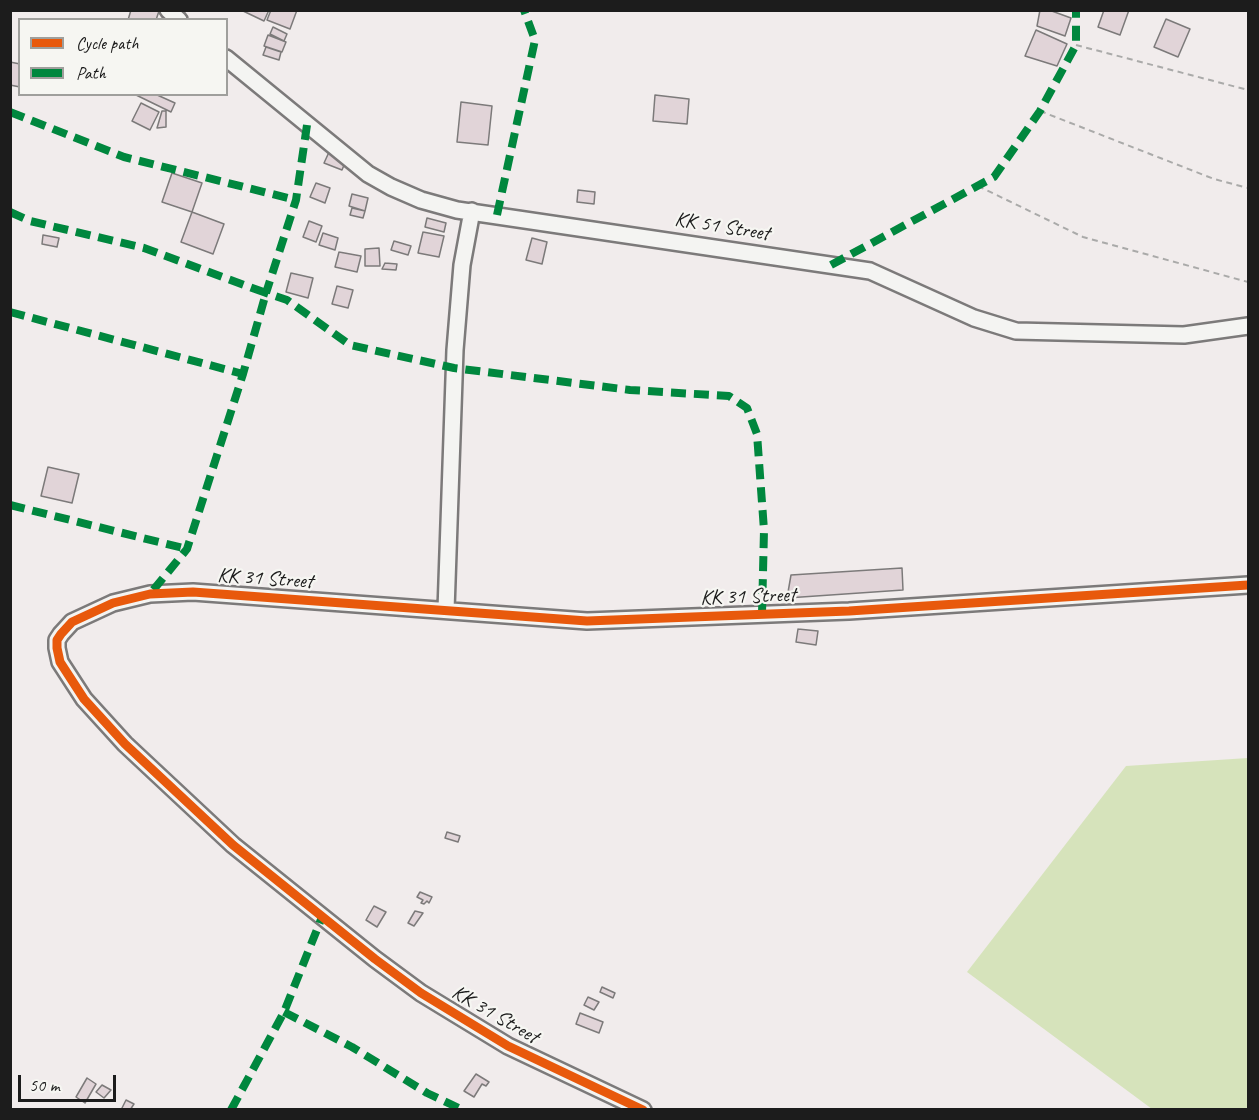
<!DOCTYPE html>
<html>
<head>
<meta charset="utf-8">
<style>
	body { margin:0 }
	#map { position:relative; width:1259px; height:1120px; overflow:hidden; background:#f1ecec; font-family:Caveat,sans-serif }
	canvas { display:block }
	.frame { position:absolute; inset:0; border:12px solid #1c1c1c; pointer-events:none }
	.legend { position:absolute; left:18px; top:18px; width:210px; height:78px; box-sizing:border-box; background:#f6f6f2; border:2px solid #9f9f9c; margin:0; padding:8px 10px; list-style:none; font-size:18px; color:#1c1c1c }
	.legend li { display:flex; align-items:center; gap:12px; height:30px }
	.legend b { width:30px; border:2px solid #9f9f9c }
	.scale { position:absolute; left:18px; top:1075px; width:98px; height:27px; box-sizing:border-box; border:3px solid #1c1c1c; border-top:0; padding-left:8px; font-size:18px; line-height:21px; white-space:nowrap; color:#1c1c1c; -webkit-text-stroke:4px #f6f6f2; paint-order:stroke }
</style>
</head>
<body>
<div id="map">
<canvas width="1259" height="1120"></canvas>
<div class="frame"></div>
<ul class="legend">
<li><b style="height:8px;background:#e8590c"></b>Cycle path</li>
<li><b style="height:8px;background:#00873e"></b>Path</li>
</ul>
<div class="scale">50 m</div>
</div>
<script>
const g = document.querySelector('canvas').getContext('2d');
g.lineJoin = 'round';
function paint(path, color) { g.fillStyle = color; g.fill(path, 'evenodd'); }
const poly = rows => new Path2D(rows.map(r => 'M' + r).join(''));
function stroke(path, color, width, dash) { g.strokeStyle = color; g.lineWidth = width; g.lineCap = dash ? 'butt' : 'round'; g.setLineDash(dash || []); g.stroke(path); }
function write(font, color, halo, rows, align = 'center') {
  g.font = font + ' Caveat,sans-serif'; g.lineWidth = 4.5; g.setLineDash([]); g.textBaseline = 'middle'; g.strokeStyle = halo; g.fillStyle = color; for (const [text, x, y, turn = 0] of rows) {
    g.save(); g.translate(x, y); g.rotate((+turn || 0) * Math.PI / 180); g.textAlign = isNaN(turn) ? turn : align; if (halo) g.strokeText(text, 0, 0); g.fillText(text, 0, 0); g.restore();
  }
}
const green = poly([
	[1248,758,1248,1109,1152,1109,967,972,1126,766]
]);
const building = poly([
	[131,10,158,10,159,11,156,20,128,20,131,10],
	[241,10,269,10,264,21,241,10],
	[271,10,297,10,290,29,267,20,271,10],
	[1040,10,1049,10,1071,18,1065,36,1037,26,1040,10],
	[1104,10,1129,10,1120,35,1098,27,1104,10],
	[1166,19,1190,29,1178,57,1154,47,1166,19],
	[273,27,287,34,284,41,270,34,273,27],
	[1036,30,1067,44,1057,66,1025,56,1036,30],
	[268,35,286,42,282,52,264,46,268,35],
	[266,47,281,52,279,60,263,55,266,47],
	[10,62,20,64,20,87,10,85,10,62],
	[134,94,155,94,175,103,171,112,134,94],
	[655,95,689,99,687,124,653,121,655,95],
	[461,102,492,106,488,145,457,142,461,102],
	[141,103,159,112,150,130,132,121,141,103],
	[162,111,166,111,166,127,157,128,162,111],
	[330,150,347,158,342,170,324,163,330,150],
	[172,173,202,183,192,212,162,202,172,173],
	[316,183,330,188,325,203,310,197,316,183],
	[578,190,595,192,594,204,577,202,578,190],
	[352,194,368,198,365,211,349,206,352,194],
	[352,208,365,211,363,218,350,215,352,208],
	[192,212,224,224,213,254,181,242,192,212],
	[427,218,446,223,444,232,425,227,427,218],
	[309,221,322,226,316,242,303,237,309,221],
	[423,232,444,236,439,257,418,253,423,232],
	[323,233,338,238,335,250,319,245,323,233],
	[43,235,59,238,57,247,42,244,43,235],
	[532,238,547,242,542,264,526,260,532,238],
	[394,241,411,246,408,255,391,250,394,241],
	[379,248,380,266,365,266,365,249,379,248],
	[339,252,361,256,357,272,335,267,339,252],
	[385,263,397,264,396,270,382,269,385,263],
	[291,273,313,278,308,298,286,292,291,273],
	[337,286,353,290,348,308,332,304,337,286],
	[48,467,79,474,72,503,41,496,48,467],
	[902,568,903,590,787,598,791,575,902,568],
	[798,629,818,631,816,645,796,642,798,629],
	[447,832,460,836,458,842,445,838,447,832],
	[420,892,432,897,429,903,427,901,424,904,421,903,423,900,417,897,420,892],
	[374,906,386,912,377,927,366,920,374,906],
	[415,911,423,913,414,926,408,923,415,911],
	[602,987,615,993,613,998,600,992,602,987],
	[588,997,599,1002,594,1010,584,1005,588,997],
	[580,1013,603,1022,599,1033,576,1024,580,1013],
	[476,1074,489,1082,486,1086,482,1084,474,1097,464,1091,476,1074],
	[87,1078,96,1084,85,1103,76,1097,87,1078],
	[102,1085,111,1090,104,1098,96,1092,102,1085],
	[126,1100,134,1104,130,1110,121,1110,126,1100]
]);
const path = poly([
	[1076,45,1248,90],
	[1040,111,1214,179,1248,188],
	[978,186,1083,237,1248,282]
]);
const street = poly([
	[168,10,179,20],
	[226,58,368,174,391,187,421,200,457,210,870,271,974,318,1016,331,1184,335,1248,326],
	[446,610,455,350,462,265,472,211],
	[643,1110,508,1046,421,993,375,959,233,845,125,744,84,699,60,662,57,648,57,640,61,634,72,622,113,603,150,594,193,592,587,621,849,611,1248,585]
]);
const quiet = poly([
	[10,112,124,157,296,200],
	[307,125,296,200,266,293,287,300,350,345,454,368,630,390,729,396,747,408,757,434,764,530,762,614],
	[10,212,30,221,144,248,266,293,243,374,187,549,150,594],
	[497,215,535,40,524,10],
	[831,265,994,177,1040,111,1076,45,1076,10],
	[10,312,243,374],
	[10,505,187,549],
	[284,1012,352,1047,427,1093,463,1110],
	[231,1110,284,1012,322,917]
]);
const cycleway = poly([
	[643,1110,508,1046,421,993,375,959,233,845,125,744,84,699,60,662,57,648,57,640,61,634,72,622,113,603,150,594,193,592,587,621,849,611,1248,585]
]);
const streetNames = [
	["KK 51 Street",722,227,9],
	["KK 31 Street",265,579,4],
	["KK 31 Street",748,597,-2],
	["KK 31 Street",495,1015,30]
];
paint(green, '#d6e3bb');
paint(building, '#e1d4d8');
stroke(building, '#7c7a7a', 1.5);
stroke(street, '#7c7a7a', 20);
stroke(path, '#aaaaa9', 2, [6, 4.5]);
stroke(street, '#f4f4f2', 15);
stroke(quiet, '#00873e', 8, [15, 8]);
stroke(cycleway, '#e8590c', 9);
write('21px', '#1c1c1c', '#f6f6f2', streetNames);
</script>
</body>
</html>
